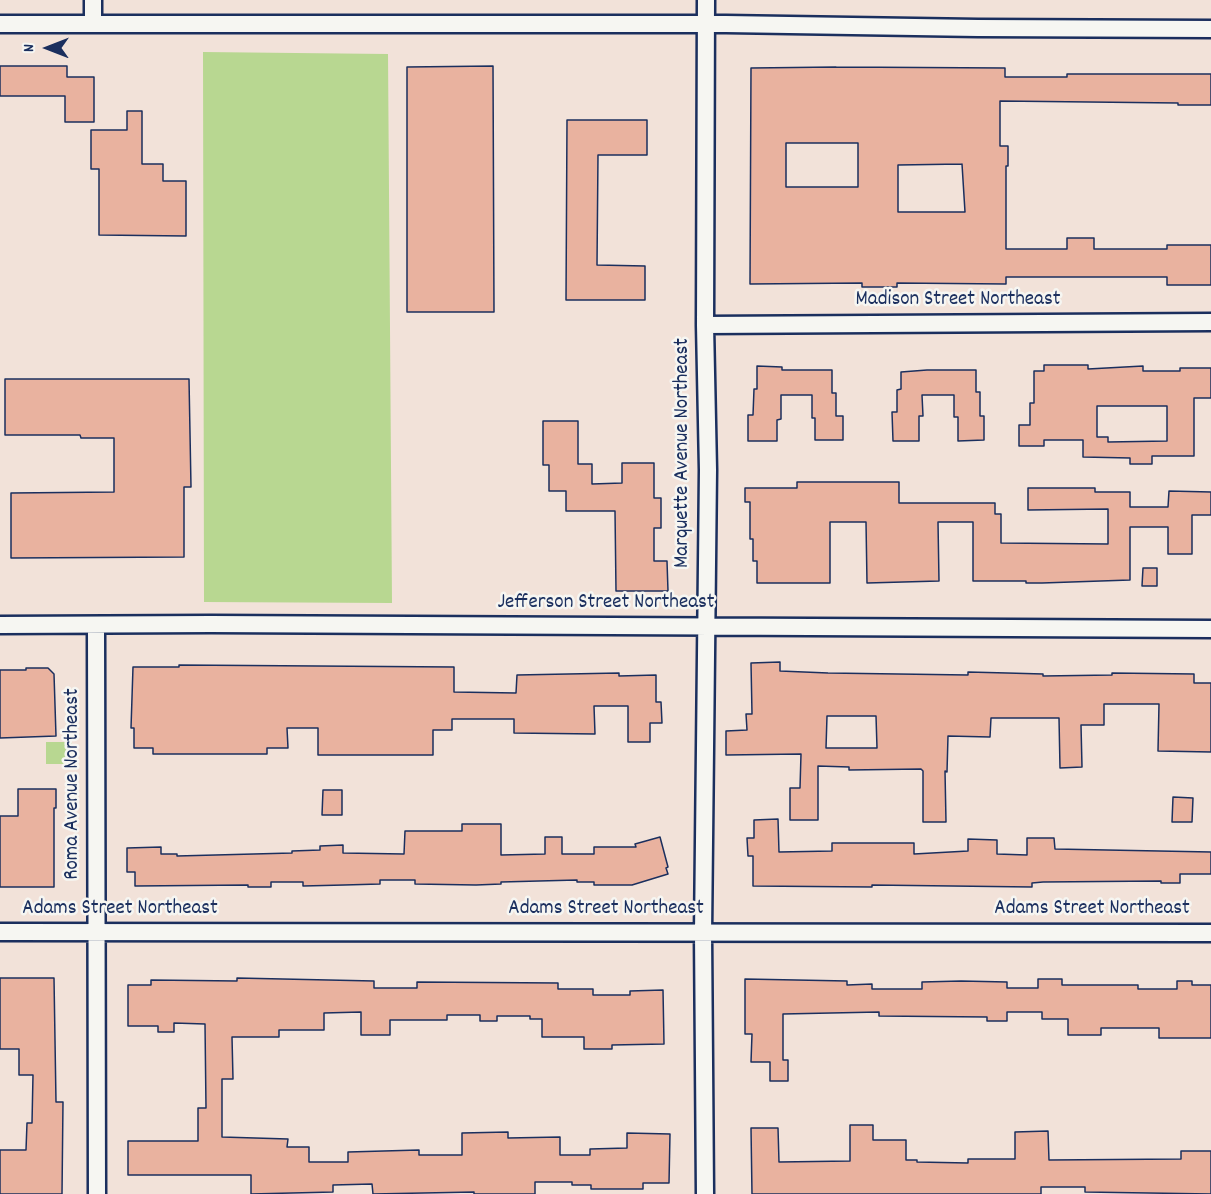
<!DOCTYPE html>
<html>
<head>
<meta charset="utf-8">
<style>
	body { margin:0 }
	#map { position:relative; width:1211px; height:1194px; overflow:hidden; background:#f2e2d9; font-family:Dekko,sans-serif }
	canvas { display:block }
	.north { position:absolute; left:18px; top:18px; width:60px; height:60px; -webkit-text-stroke:4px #f6f6f2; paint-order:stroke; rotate:270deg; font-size:16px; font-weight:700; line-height:24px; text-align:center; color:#1b2f5e }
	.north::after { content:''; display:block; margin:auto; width:21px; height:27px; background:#1b2f5e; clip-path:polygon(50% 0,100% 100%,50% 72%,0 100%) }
</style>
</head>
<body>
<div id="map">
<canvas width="1211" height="1194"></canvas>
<div class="north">N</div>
</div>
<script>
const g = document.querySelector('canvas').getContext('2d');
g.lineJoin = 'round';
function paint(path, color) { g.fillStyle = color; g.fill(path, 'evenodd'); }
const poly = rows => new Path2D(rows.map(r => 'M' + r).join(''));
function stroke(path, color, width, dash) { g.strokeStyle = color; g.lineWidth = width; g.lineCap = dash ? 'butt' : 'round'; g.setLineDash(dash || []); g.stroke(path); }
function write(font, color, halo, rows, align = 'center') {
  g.font = font + ' Dekko,sans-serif'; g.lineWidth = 5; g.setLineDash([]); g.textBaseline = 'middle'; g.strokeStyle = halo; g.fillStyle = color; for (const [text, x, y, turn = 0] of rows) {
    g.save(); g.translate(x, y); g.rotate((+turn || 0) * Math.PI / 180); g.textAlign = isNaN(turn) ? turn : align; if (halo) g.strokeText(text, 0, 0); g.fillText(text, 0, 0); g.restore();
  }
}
const green = poly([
	[203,52,388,54,392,603,204,602],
	[46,742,72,742,72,764,46,764]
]);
const building = poly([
	[0,66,67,66,67,77,94,77,94,122,65,122,65,96,0,96,0,66],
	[493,66,494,312,407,312,407,67,493,66],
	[836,67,1005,68,1005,77,1067,77,1067,74,1211,74,1211,105,1178,105,1178,103,1000,101,1000,146,1008,146,1008,166,1006,166,1006,249,1067,249,1067,238,1094,238,1094,249,1167,249,1167,245,1211,245,1211,285,1167,285,1167,277,1006,277,1006,284,897,283,897,287,862,287,862,283,750,284,751,68,836,67],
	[786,143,858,143,858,187,786,187,786,143],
	[962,164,965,212,898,212,898,165,962,164],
	[127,111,142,111,142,164,163,164,163,181,186,181,186,236,99,235,99,169,91,169,91,130,127,130,127,111],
	[567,120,647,120,647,155,598,155,597,265,645,266,645,300,566,300,567,120],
	[1044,365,1088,365,1088,369,1143,366,1143,371,1180,371,1180,368,1211,368,1211,398,1194,398,1194,456,1152,456,1152,464,1130,464,1130,458,1083,457,1083,440,1044,440,1044,446,1019,446,1019,425,1030,425,1030,403,1034,403,1034,371,1044,371,1044,365],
	[1097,406,1167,406,1167,441,1108,442,1108,437,1097,437,1097,406],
	[757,366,782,367,782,370,832,370,832,393,836,393,836,416,843,416,843,440,815,440,815,418,812,418,812,395,781,395,781,419,777,420,777,441,748,441,748,415,753,415,754,389,757,389,757,366],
	[927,370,976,370,976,392,980,392,980,416,984,416,984,440,958,441,958,417,954,417,954,395,922,395,923,416,919,416,919,441,893,441,892,412,897,412,897,390,901,389,901,372,927,370],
	[5,379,189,379,191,487,184,487,184,557,11,558,11,493,114,492,114,438,81,438,80,435,5,435,5,379],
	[543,421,578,421,578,464,592,464,592,484,622,483,622,463,654,463,654,498,661,498,661,528,654,528,654,561,667,561,668,591,616,591,615,511,566,511,566,491,549,491,549,465,543,465,543,421],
	[797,482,899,482,899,503,995,503,995,514,1001,514,1001,543,1108,544,1108,509,1028,510,1028,488,1095,488,1095,492,1130,492,1130,507,1168,507,1169,491,1211,492,1211,515,1192,515,1192,554,1168,554,1168,527,1130,527,1130,580,1042,583,1026,583,1026,581,973,581,973,522,938,522,939,581,867,583,866,522,830,522,830,583,757,583,757,561,753,561,753,539,750,539,750,502,745,502,745,488,797,488,797,482],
	[1143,568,1157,568,1157,586,1142,586,1143,568],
	[780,662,780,671,828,673,968,675,968,672,1007,673,1043,674,1043,676,1112,675,1112,673,1194,674,1194,683,1211,683,1211,752,1158,751,1159,704,1104,704,1104,725,1081,725,1082,767,1060,768,1059,718,991,718,990,737,948,736,947,772,945,771,946,822,923,822,923,771,921,769,849,770,849,767,818,766,818,820,790,820,790,788,800,788,801,754,726,755,726,731,747,730,746,714,752,714,751,663,780,662],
	[827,716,876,716,877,748,826,748,827,716],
	[179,665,454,667,454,692,516,693,517,675,619,673,619,676,656,675,656,702,661,702,662,723,650,723,650,742,628,742,628,706,594,706,595,734,514,733,514,719,452,719,452,730,433,730,433,755,318,755,318,728,287,728,288,748,267,748,267,754,153,754,153,748,134,748,134,728,131,728,133,667,179,667,179,665],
	[26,668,48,668,54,674,56,736,0,738,0,670,26,670,26,668],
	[18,789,56,789,56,808,54,808,54,887,0,887,0,816,18,816,18,789],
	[323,790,342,790,342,815,322,815,323,790],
	[1173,797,1193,798,1192,822,1172,822,1173,797],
	[778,819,779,852,832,851,832,843,914,843,914,854,968,851,968,839,997,840,997,854,1027,855,1027,838,1054,838,1055,849,1211,852,1211,874,1180,874,1180,883,1161,883,1161,881,1043,882,1032,883,1032,887,872,885,872,887,753,886,753,856,748,856,747,838,754,838,754,820,778,819],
	[462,824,501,824,501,855,545,854,545,837,562,837,562,854,594,854,594,847,636,847,635,844,660,837,668,867,666,868,668,874,632,885,594,885,594,882,577,882,577,880,501,882,501,884,476,885,415,884,415,880,380,880,380,884,344,885,303,886,303,882,271,882,271,887,248,887,248,885,135,886,135,872,127,872,127,848,161,847,161,854,177,854,177,856,292,853,292,851,320,850,320,846,343,845,343,853,404,854,405,831,462,831,462,824],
	[0,978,54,978,56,1102,63,1102,62,1194,0,1194,0,1150,26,1150,27,1123,32,1123,33,1075,19,1075,19,1049,0,1049,0,978],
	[237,978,374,981,374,988,417,988,417,982,558,983,558,989,593,989,593,995,630,995,630,991,663,990,664,1044,612,1045,612,1049,584,1049,584,1037,542,1037,542,1019,530,1019,530,1016,497,1016,497,1021,480,1021,480,1015,447,1015,447,1020,390,1020,390,1035,361,1035,361,1012,324,1013,324,1030,279,1030,279,1037,232,1037,233,1079,222,1079,222,1137,288,1139,287,1147,309,1147,309,1162,348,1162,348,1152,419,1150,419,1155,462,1155,462,1133,508,1132,508,1138,560,1137,560,1155,590,1155,590,1149,627,1148,627,1133,670,1134,669,1183,643,1183,643,1189,591,1189,591,1185,572,1185,572,1182,535,1182,535,1194,474,1194,474,1192,373,1194,372,1184,333,1185,333,1192,251,1194,251,1175,128,1175,128,1141,198,1141,198,1108,206,1108,205,1024,174,1023,174,1032,158,1032,158,1026,128,1026,128,985,151,985,151,980,237,981,237,978],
	[745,979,847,981,847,985,872,984,872,989,922,989,922,982,961,981,1007,982,1007,988,1038,988,1038,979,1062,979,1062,985,1138,985,1138,989,1177,989,1177,981,1192,981,1192,985,1211,985,1211,1038,1159,1038,1159,1028,1101,1028,1101,1035,1068,1035,1068,1019,1042,1019,1042,1012,1007,1012,1007,1021,987,1021,987,1017,879,1016,879,1012,783,1014,783,1060,788,1060,788,1081,770,1081,770,1062,751,1062,752,1034,745,1034,745,979],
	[850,1125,873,1125,873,1140,906,1140,906,1160,917,1160,917,1162,968,1163,968,1159,1015,1159,1015,1132,1048,1131,1049,1160,1181,1159,1181,1151,1211,1151,1211,1194,1085,1192,1085,1187,1041,1187,1041,1194,752,1194,751,1128,778,1128,779,1162,850,1161,850,1125]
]);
const minor = poly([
	[0,24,726,24,978,28,1211,29],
	[93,24,93,0],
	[705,325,1211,322],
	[0,625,211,624,1211,629],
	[96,625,97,1194],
	[0,932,1211,933],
	[705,1194,703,933,708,470,705,325,706,0]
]);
const streetNames = [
	["Madison Street Northeast",958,301],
	["Marquette Avenue Northeast",684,453,-90],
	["Jefferson Street Northeast",606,604],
	["Roma Avenue Northeast",74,784,-90],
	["Adams Street Northeast",120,910],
	["Adams Street Northeast",606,910],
	["Adams Street Northeast",1092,910]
];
paint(green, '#b8d791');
paint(building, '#e9b29f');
stroke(building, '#1b2f5e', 1.5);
stroke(minor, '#1b2f5e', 21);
stroke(minor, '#f6f6f2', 16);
write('21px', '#1b2f5e', '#f6f6f2', streetNames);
</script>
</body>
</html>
